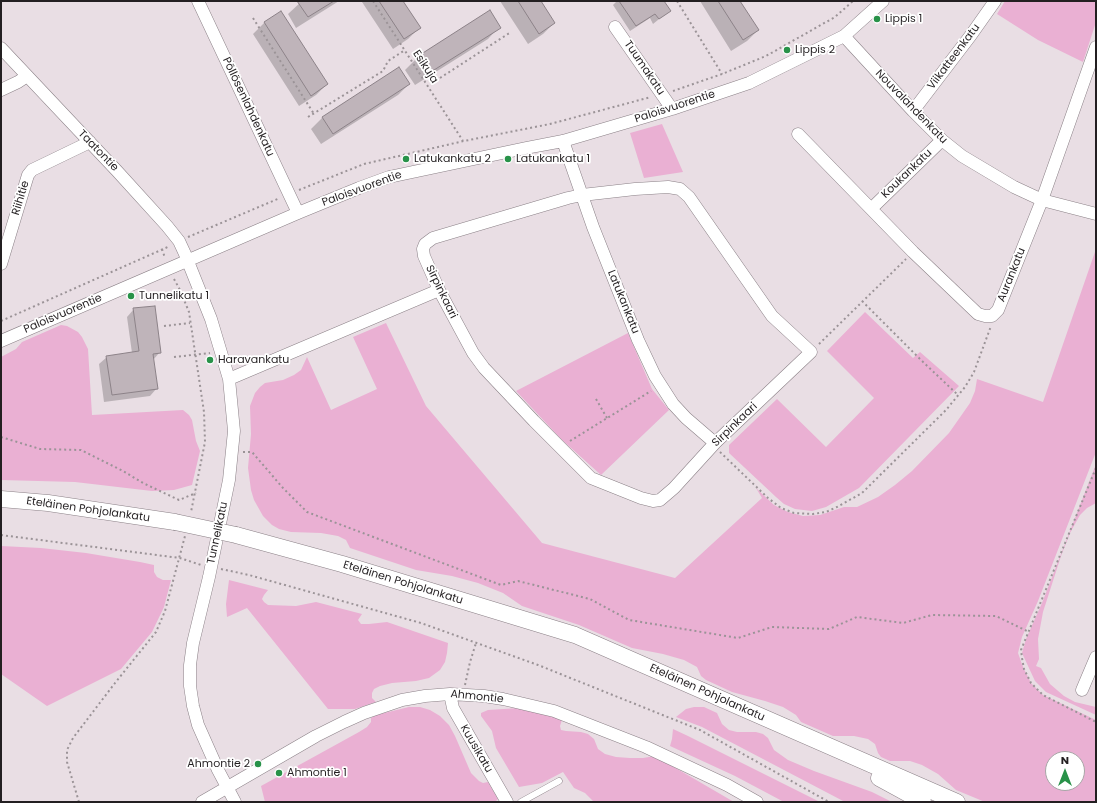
<!DOCTYPE html>
<html>
<head>
<meta charset="utf-8">
<style>
	body { margin:0 }
	#map { position:relative; width:1097px; height:803px; overflow:hidden; background:#e9dee4; font-family:Poppins,sans-serif }
	canvas { display:block }
	.frame { position:absolute; inset:0; border:2px solid #231f21; pointer-events:none }
	.north { position:absolute; left:1045px; top:751px; width:40px; height:40px; box-sizing:border-box; background:#fff; border:1px solid #a7a5a6; border-radius:50%; rotate:0deg; font-size:11px; font-weight:700; line-height:16px; text-align:center; color:#231f21 }
	.north::after { content:''; display:block; margin:auto; width:14px; height:18px; background:#289249; clip-path:polygon(50% 0,100% 100%,50% 72%,0 100%) }
</style>
</head>
<body>
<div id="map">
<canvas width="1097" height="803"></canvas>
<div class="frame"></div>
<div class="north">N</div>
</div>
<script>
const g = document.querySelector('canvas').getContext('2d');
g.lineJoin = 'round';
function paint(path, color) { g.fillStyle = color; g.fill(path, 'evenodd'); }
const poly = rows => new Path2D(rows.map(r => 'M' + r).join(''));
function stroke(path, color, width, dash) { g.strokeStyle = color; g.lineWidth = width; g.lineCap = dash ? 'butt' : 'round'; g.setLineDash(dash || []); g.stroke(path); }
function write(font, color, halo, rows, align = 'center') {
  g.font = font + ' Poppins,sans-serif'; g.lineWidth = 3.5; g.setLineDash([]); g.textBaseline = 'middle'; g.strokeStyle = halo; g.fillStyle = color; for (const [text, x, y, turn = 0] of rows) {
    g.save(); g.translate(x, y); g.rotate((+turn || 0) * Math.PI / 180); g.textAlign = isNaN(turn) ? turn : align; if (halo) g.strokeText(text, 0, 0); g.fillText(text, 0, 0); g.restore();
  }
}
const green = poly([
	[1005,1,1096,1,1096,22,1083,62,1038,40,997,14],
	[662,124,683,172,644,178,630,133],
	[1096,249,1096,452,1038,601,1022,637,1018,653,1023,667,1031,683,1043,695,1096,720,1096,802,985,802,956,790,938,774,922,765,910,761,890,761,881,757,878,753,875,744,868,739,854,736,833,736,801,722,796,715,783,707,765,701,732,692,706,680,701,676,697,667,684,660,663,654,632,648,579,625,522,606,503,593,478,583,452,576,416,570,350,548,346,540,338,536,321,533,291,532,279,529,272,525,263,516,254,500,251,490,248,468,251,434,250,406,255,393,260,387,265,383,283,380,294,375,301,370,307,357,331,410,377,389,353,337,386,323,426,406,542,543,675,578,762,498,756,488,774,505,788,512,803,516,820,515,844,507,857,507,878,497,895,485,912,471,949,433,970,403,975,391,977,379,1043,402],
	[1053,759,1077,759,1077,783,1053,783],
	[865,312,913,358,920,352,959,386,859,488,826,507,812,511,795,509,784,504,776,497,729,453,729,445,777,399,826,447,874,398,827,351],
	[61,325,67,326,78,332,82,337,88,349,92,415,183,410,189,415,192,420,196,441,200,451,192,485,174,490,152,491,75,482,1,480,1,357,16,349,22,342],
	[628,333,652,389,669,410,601,475,561,439,516,391],
	[1096,464,1096,503,1087,508,1080,515,1070,533,1061,556,1043,612,1038,639,1039,659,1036,666,1041,668,1050,684,1064,696,1075,702,1096,707,1096,715,1046,692,1035,681,1022,653,1026,639,1042,603],
	[1,546,41,548,86,553,140,562,154,565,154,572,157,577,163,580,171,580,164,607,152,632,121,669,47,706,1,674],
	[229,580,268,590,264,595,262,599,264,602,268,605,296,606,316,602,362,614,358,620,361,624,369,624,387,622,448,643,447,653,445,662,440,670,429,678,416,681,392,683,380,686,374,689,372,693,372,698,376,702,355,709,328,709,247,608,227,617,226,604],
	[409,707,420,707,430,710,440,716,449,725,455,736,471,773,479,781,483,783,488,782,498,799,495,802,265,802,261,786,359,732,367,727,371,722,371,718,376,715],
	[694,707,704,707,717,713,722,724,729,730,737,732,756,732,763,734,768,738,774,750,788,760,814,771,872,792,892,802,845,802,702,727,676,717,686,709],
	[519,708,542,713,562,720,560,726,561,730,566,731,581,732,588,734,594,739,598,749,605,754,616,757,630,758,643,758,655,756,734,802,594,802,585,793,574,788,563,772,542,783,519,787,496,748,492,731,481,716,481,713,488,710],
	[673,729,688,736,820,802,784,802,735,776,670,746,672,739]
]);
const shadow = poly([
	[302,1,339,1,296,28,288,14],
	[363,1,402,1,419,28,408,39,393,49,362,2],
	[500,1,540,1,554,23,543,34,528,44],
	[617,1,663,1,669,11,653,24,650,18,630,31,613,5],
	[700,1,739,1,758,30,747,41,731,51],
	[281,13,327,84,316,95,299,106,253,34,264,23],
	[499,27,488,39,415,85,405,70,416,59],
	[409,84,398,95,321,144,311,129,322,118],
	[134,309,160,352,153,360,157,388,150,396,104,402,99,364,107,357,132,353,127,317]
]);
const building = poly([
	[297,1,334,1,308,17,297,1],
	[379,1,403,1,421,28,404,39,379,1],
	[518,1,541,1,555,23,539,34,518,1],
	[619,1,664,1,671,11,659,19,655,14,636,26,619,1],
	[718,1,740,1,759,30,743,40,718,1],
	[490,10,501,28,426,75,415,58,490,10],
	[281,11,328,84,311,96,264,22,281,11],
	[399,67,410,84,333,134,322,117,399,67],
	[155,306,161,353,153,354,158,389,112,395,106,356,139,351,133,308,155,306]
]);
const path = poly([
	[373,1,463,141],
	[677,1,722,74],
	[253,18,314,114],
	[440,78,511,32],
	[673,91,722,74,766,56,835,17,853,1],
	[308,117,383,71,388,61,405,50],
	[299,190,364,164,464,141,550,124,651,97],
	[188,237,280,198],
	[162,249,165,258],
	[174,279,180,290,189,312,204,412,205,442,191,512],
	[862,301,922,361,958,395],
	[1,321,170,246],
	[164,326,190,323],
	[819,344,906,259],
	[174,357,210,353],
	[596,399,607,418],
	[1,437,40,449,81,450,123,471,143,483,179,500,196,493],
	[570,441,651,391],
	[243,452,252,452,283,488,307,512,501,585,518,581,590,599,629,620,738,638,772,627,829,629,857,617,903,623,932,615,996,616,1029,632],
	[720,452,768,498,781,508,794,513,813,514,826,512,837,507,862,493,946,410,965,387,974,372,991,326],
	[1096,468,1021,650,1022,658,1024,669,1031,683,1043,695,1096,722],
	[1,535,180,558,201,565],
	[221,569,249,575,421,623,538,665,700,730,829,802],
	[465,685,470,662,476,643],
	[79,802,67,762,67,750,73,738,115,683,156,632,165,611,185,536]
]);
const lane = poly([
	[521,802,559,781]
]);
const street = poly([
	[198,1,298,213],
	[615,27,672,109],
	[844,36,913,111,942,140,962,156,1014,187,1042,200,1096,214],
	[1,48,117,171,167,226,179,241,185,254,211,319,229,379,234,431,229,480,209,577,193,643,190,665,190,686,193,706,198,725,218,770,235,802],
	[1,90,18,82,27,76],
	[913,111,971,35,995,1],
	[798,134,913,252,978,314,985,316,992,316,998,310,1042,200,1096,47],
	[563,141,593,227,638,340,655,376,673,404,686,418,715,443],
	[668,187,680,189,689,197,772,316,811,352,715,443,674,488,660,500,653,501,641,498,591,478,534,421,484,368,473,353,439,290,424,256,423,249,425,244,433,238,568,198,582,195,635,189,668,187],
	[871,209,942,140],
	[1,264,28,175,32,170,90,142],
	[1,341,298,213,359,188,389,177,526,148,563,141,672,109,749,83,844,36,883,1],
	[229,379,439,290],
	[1082,690,1096,657],
	[450,694,453,708,507,802],
	[202,802,316,736,344,722,364,713,402,700,425,696,450,694,484,696,503,699,554,711,646,747,727,785,757,802]
]);
const secondary = poly([
	[1,499,48,503,175,522],
	[236,535,342,564,575,635,957,802],
	[879,778,923,802]
]);
const secondaryBridge = poly([
	[175,522,236,535]
]);
const markers = [
	[877,19,4,"#289249"],
	[787,50,4,"#289249"],
	[406,159,4,"#289249"],
	[508,159,4,"#289249"],
	[131,296,4,"#289249"],
	[210,360,4,"#289249"],
	[258,764,4,"#289249"],
	[279,773,4,"#289249"]
];
const poiNames = [
	["Lippis 1",885,19],
	["Lippis 2",795,50],
	["Latukankatu 2",414,159],
	["Latukankatu 1",516,159],
	["Tunnelikatu 1",139,296],
	["Haravankatu",218,360],
	["Ahmontie 2",250,764,"right"],
	["Ahmontie 1",287,773]
];
const streetNames = [
	["Viikatteenkatu",954,57,-53],
	["Esikuja",425,67,57],
	["Tuumakatu",644,68,56],
	["Pöllösenlahdenkatu",248,107,65],
	["Paloisvuorentie",675,107,-18],
	["Nouvalahdenkatu",911,107,46],
	["Taatontie",98,151,46],
	["Koukankatu",907,174,-44],
	["Paloisvuorentie",362,189,-20],
	["Riihitie",21,198,-73],
	["Aurankatu",1012,275,-68],
	["Sirpinkaari",441,292,64],
	["Latukankatu",623,302,68],
	["Paloisvuorentie",63,314,-23],
	["Sirpinkaari",735,425,-44],
	["Eteläinen Pohjolankatu",88,510,8],
	["Tunnelikatu",218,533,-78],
	["Eteläinen Pohjolankatu",403,583,17],
	["Eteläinen Pohjolankatu",707,693,24],
	["Ahmontie",477,697,6],
	["Kuusikatu",476,749,60]
];
paint(green, '#eab0d3');
paint(shadow, '#0003');
paint(building, '#bfb4ba');
stroke(building, '#8c8288', 1);
stroke(lane, '#8b8187', 7);
stroke(street, '#8b8187', 13);
stroke(secondary, '#8b8187', 17);
stroke(path, '#9b9397', 2, [2, 3]);
stroke(lane, '#fff', 6);
stroke(street, '#fff', 12);
stroke(secondary, '#fff', 16);
stroke(secondaryBridge, '#8b8187', 17, []);
stroke(secondaryBridge, '#fff', 16);
for (const [x, y, r, color] of markers) { const dot = new Path2D(); dot.arc(x, y, r, 0, 2 * Math.PI); g.fillStyle = color; g.fill(dot); stroke(dot, '#fff', 1.5); }
write('11px', '#231f21', '#fff', poiNames, 'left');
write('11px', '#231f21', '#fff', streetNames);
</script>
</body>
</html>
